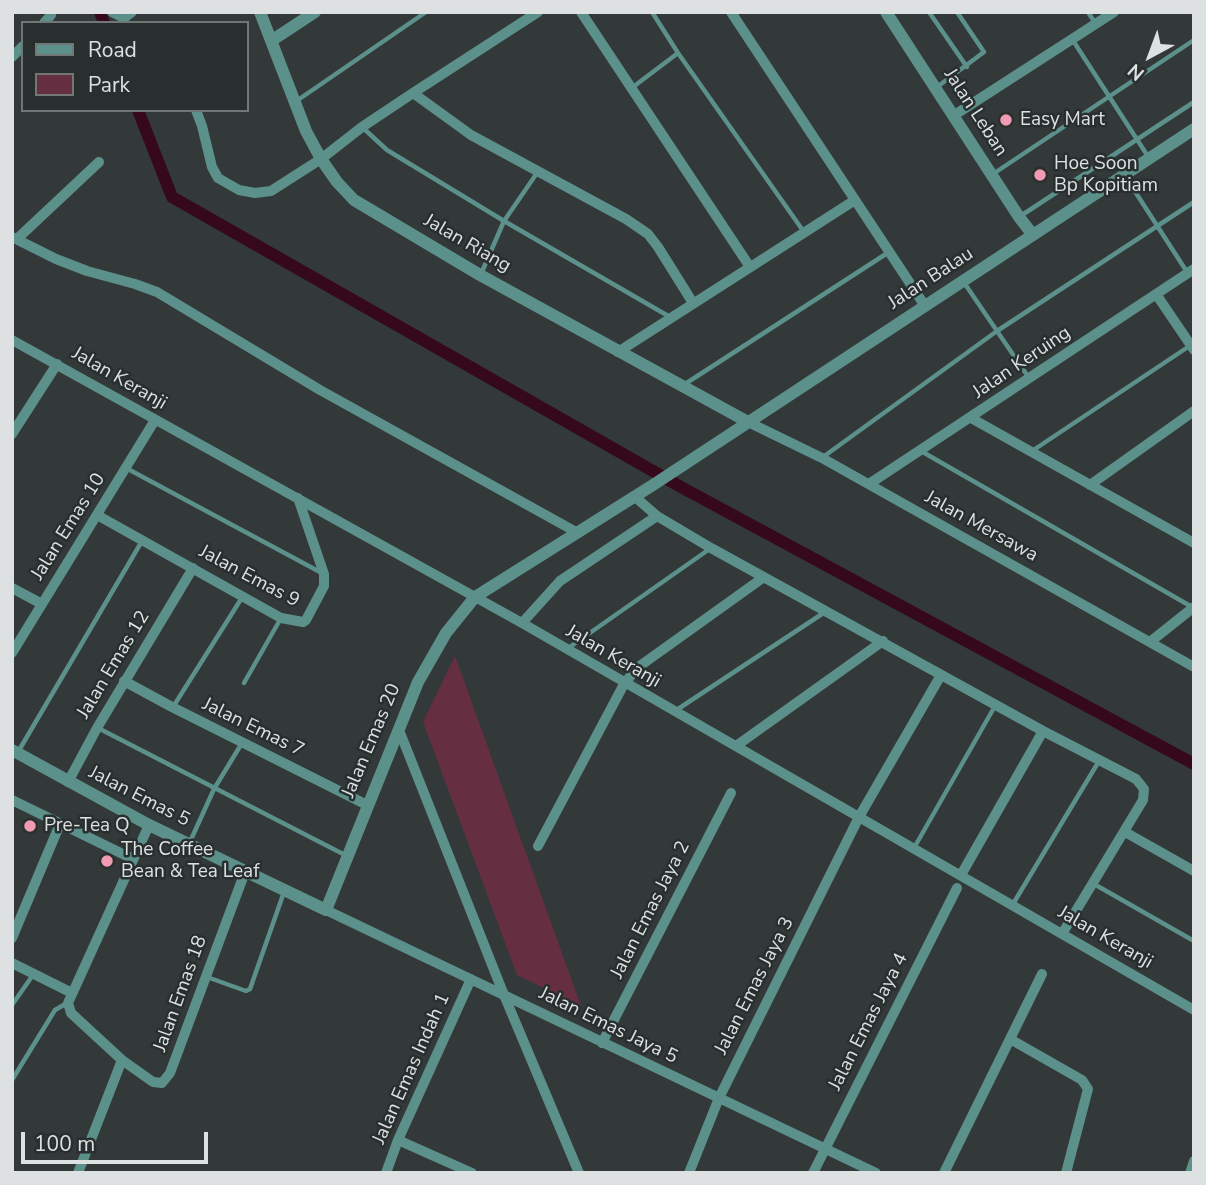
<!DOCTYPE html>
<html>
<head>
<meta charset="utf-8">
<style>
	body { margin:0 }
	#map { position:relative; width:1206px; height:1185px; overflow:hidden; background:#333939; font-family:"Nunito Sans",sans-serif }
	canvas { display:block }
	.frame { position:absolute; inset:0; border:14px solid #dde1e1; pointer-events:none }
	.legend { position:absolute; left:21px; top:21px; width:228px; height:91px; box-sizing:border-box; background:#292f2f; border:2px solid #717676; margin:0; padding:9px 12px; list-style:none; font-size:21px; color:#dde1e1 }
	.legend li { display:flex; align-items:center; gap:14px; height:35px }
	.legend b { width:35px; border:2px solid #717676 }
	.north { position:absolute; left:1115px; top:21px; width:70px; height:70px; -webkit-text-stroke:5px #292f2f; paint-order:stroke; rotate:221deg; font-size:19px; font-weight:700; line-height:28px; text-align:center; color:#dde1e1 }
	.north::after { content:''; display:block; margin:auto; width:24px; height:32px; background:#dde1e1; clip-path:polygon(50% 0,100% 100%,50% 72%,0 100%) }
	.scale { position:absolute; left:21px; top:1132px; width:187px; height:32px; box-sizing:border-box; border:4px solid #dde1e1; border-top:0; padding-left:9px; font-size:21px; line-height:24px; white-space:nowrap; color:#dde1e1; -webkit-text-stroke:5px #292f2f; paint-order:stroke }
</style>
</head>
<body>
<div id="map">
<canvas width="1206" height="1185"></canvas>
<div class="frame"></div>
<ul class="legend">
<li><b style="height:9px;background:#5c908b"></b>Road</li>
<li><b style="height:19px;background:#662e41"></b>Park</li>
</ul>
<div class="north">N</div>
<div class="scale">100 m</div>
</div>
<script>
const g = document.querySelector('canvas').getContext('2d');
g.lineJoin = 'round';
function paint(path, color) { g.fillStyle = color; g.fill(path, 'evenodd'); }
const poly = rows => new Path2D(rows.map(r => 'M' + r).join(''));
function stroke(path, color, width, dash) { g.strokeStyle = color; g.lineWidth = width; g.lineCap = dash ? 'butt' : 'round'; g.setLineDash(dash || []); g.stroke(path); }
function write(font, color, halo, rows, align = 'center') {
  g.font = font + ' "Nunito Sans",sans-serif'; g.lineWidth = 5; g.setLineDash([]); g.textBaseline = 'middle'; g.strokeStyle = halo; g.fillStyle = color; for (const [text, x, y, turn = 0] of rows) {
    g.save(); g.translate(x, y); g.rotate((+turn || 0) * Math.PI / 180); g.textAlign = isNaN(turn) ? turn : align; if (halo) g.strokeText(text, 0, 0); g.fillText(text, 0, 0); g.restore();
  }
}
const green = poly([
	[455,656,581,1006,517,975,423,722]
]);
const canal = poly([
	[100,12,104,23],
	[138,110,172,197,681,487,1194,764]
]);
const service = poly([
	[652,12,678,53,804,232],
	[929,12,967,67],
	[1088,12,1095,23],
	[1072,39,1149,158],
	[633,87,678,53],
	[937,87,984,52,957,12],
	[295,102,426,12],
	[362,127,387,150,504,221,670,317],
	[993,174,1194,40],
	[1125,176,1187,272],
	[1019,217,1194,102],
	[481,274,504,221,537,173],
	[965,284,1029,378],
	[685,384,889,252],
	[921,451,1192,607],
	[1032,451,1191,345],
	[823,457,997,331,1194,202],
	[126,468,320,572],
	[567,649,711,548],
	[244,683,281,618],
	[173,707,243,596],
	[675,711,825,612],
	[98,728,345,855],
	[18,752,142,541],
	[189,844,214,789,242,743],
	[914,848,995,706],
	[1094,884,1194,941],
	[1013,904,1099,761],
	[207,977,246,991,250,989,284,892],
	[12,1005,33,975],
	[12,1080,55,1010,67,1003]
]);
const minor = poly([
	[112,12,124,18,132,12],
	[581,12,750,267],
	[731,12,925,306],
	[44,23,51,15],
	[12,57,23,46],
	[413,93,471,135,626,219,648,234,658,247,693,303],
	[196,110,202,126,212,167,218,178,239,190,255,193,271,191,321,159,362,127,413,93,538,12],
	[953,116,1114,12],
	[12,237,56,259,87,271,135,284,157,292,320,390,578,533],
	[17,239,99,162],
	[1156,294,1194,350],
	[12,340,522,623,1194,1010],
	[618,352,855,200],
	[971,418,1194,543],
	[748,422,822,458,1194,667],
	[12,434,57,364],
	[869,484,1194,269],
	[1090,485,1194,411],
	[634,496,657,516,711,548,1043,731,1136,779,1144,789,1143,800,1062,934],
	[97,515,281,618,303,622,306,620,324,586,324,574,298,498],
	[12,588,42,604],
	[522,623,560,581,657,516],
	[1150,642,1194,607],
	[12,653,155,420],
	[124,681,172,707,367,805],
	[399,730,504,995,579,1173],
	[736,746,883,641],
	[68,782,97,728,193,568],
	[12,800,133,859],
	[149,825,68,1003,71,1013,122,1060,153,1082,162,1083,170,1073,245,872],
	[1125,832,1194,871],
	[538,846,624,684,637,668,764,577],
	[961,875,1043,731],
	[326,910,876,1173],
	[12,938,60,824],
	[12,963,72,993],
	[1010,1039,1082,1080,1088,1089,1066,1173],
	[602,1043,731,793],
	[398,1140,472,1173],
	[78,1173,122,1060],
	[386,1173,398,1140,471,979],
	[689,1173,719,1098,859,817,941,675],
	[813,1173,957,888],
	[944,1173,1042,974],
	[1190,1173,1194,1161]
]);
const tertiary = poly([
	[260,12,306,131,321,159,337,182,354,200,480,275,748,422],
	[886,12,1019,217,1033,235],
	[271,41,315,12],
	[12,750,149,825,326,910,418,682,446,633,475,597,653,485,1194,129]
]);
const markers = [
	[1006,120,7,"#f19ab3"],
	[1040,175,7,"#f19ab3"],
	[30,826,7,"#f19ab3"],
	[107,861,7,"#f19ab3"]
];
const streetNames = [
	["Jalan Leban",975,113,57],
	["Jalan Riang",467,244,30],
	["Jalan Balau",931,279,-33],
	["Jalan Keruing",1022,363,-34],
	["Jalan Keranji",119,379,30],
	["Jalan Emas 10",69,527,-58],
	["Jalan Mersawa",981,527,29],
	["Jalan Emas 9",249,577,28],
	["Jalan Keranji",613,657,30],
	["Jalan Emas 12",114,665,-59],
	["Jalan Emas 7",253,728,26],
	["Jalan Emas 20",372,741,-67],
	["Jalan Emas 5",139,797,27],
	["Jalan Emas Jaya 2",651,910,-63],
	["Jalan Keranji",1105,938,30],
	["Jalan Emas Jaya 3",755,986,-63],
	["Jalan Emas 18",181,994,-70],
	["Jalan Emas Jaya 4",869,1022,-63],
	["Jalan Emas Jaya 5",608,1026,26],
	["Jalan Emas Indah 1",412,1069,-66]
];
const poiNames = [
	["Easy Mart",1020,120],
	["Hoe Soon",1054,164],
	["Bp Kopitiam",1054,186],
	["Pre-Tea Q",44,826],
	["The Coffee",121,850],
	["Bean & Tea Leaf",121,872]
];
paint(green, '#662e41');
stroke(canal, '#35081a', 12);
stroke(service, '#5c908b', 4.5);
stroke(minor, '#5c908b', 10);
stroke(tertiary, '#5c908b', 12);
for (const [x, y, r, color] of markers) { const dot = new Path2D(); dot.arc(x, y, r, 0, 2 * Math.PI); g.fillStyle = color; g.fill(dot); stroke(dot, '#292f2f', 2.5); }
write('19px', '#dde1e1', '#292f2f', streetNames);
write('19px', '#dde1e1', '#292f2f', poiNames, 'left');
</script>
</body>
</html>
